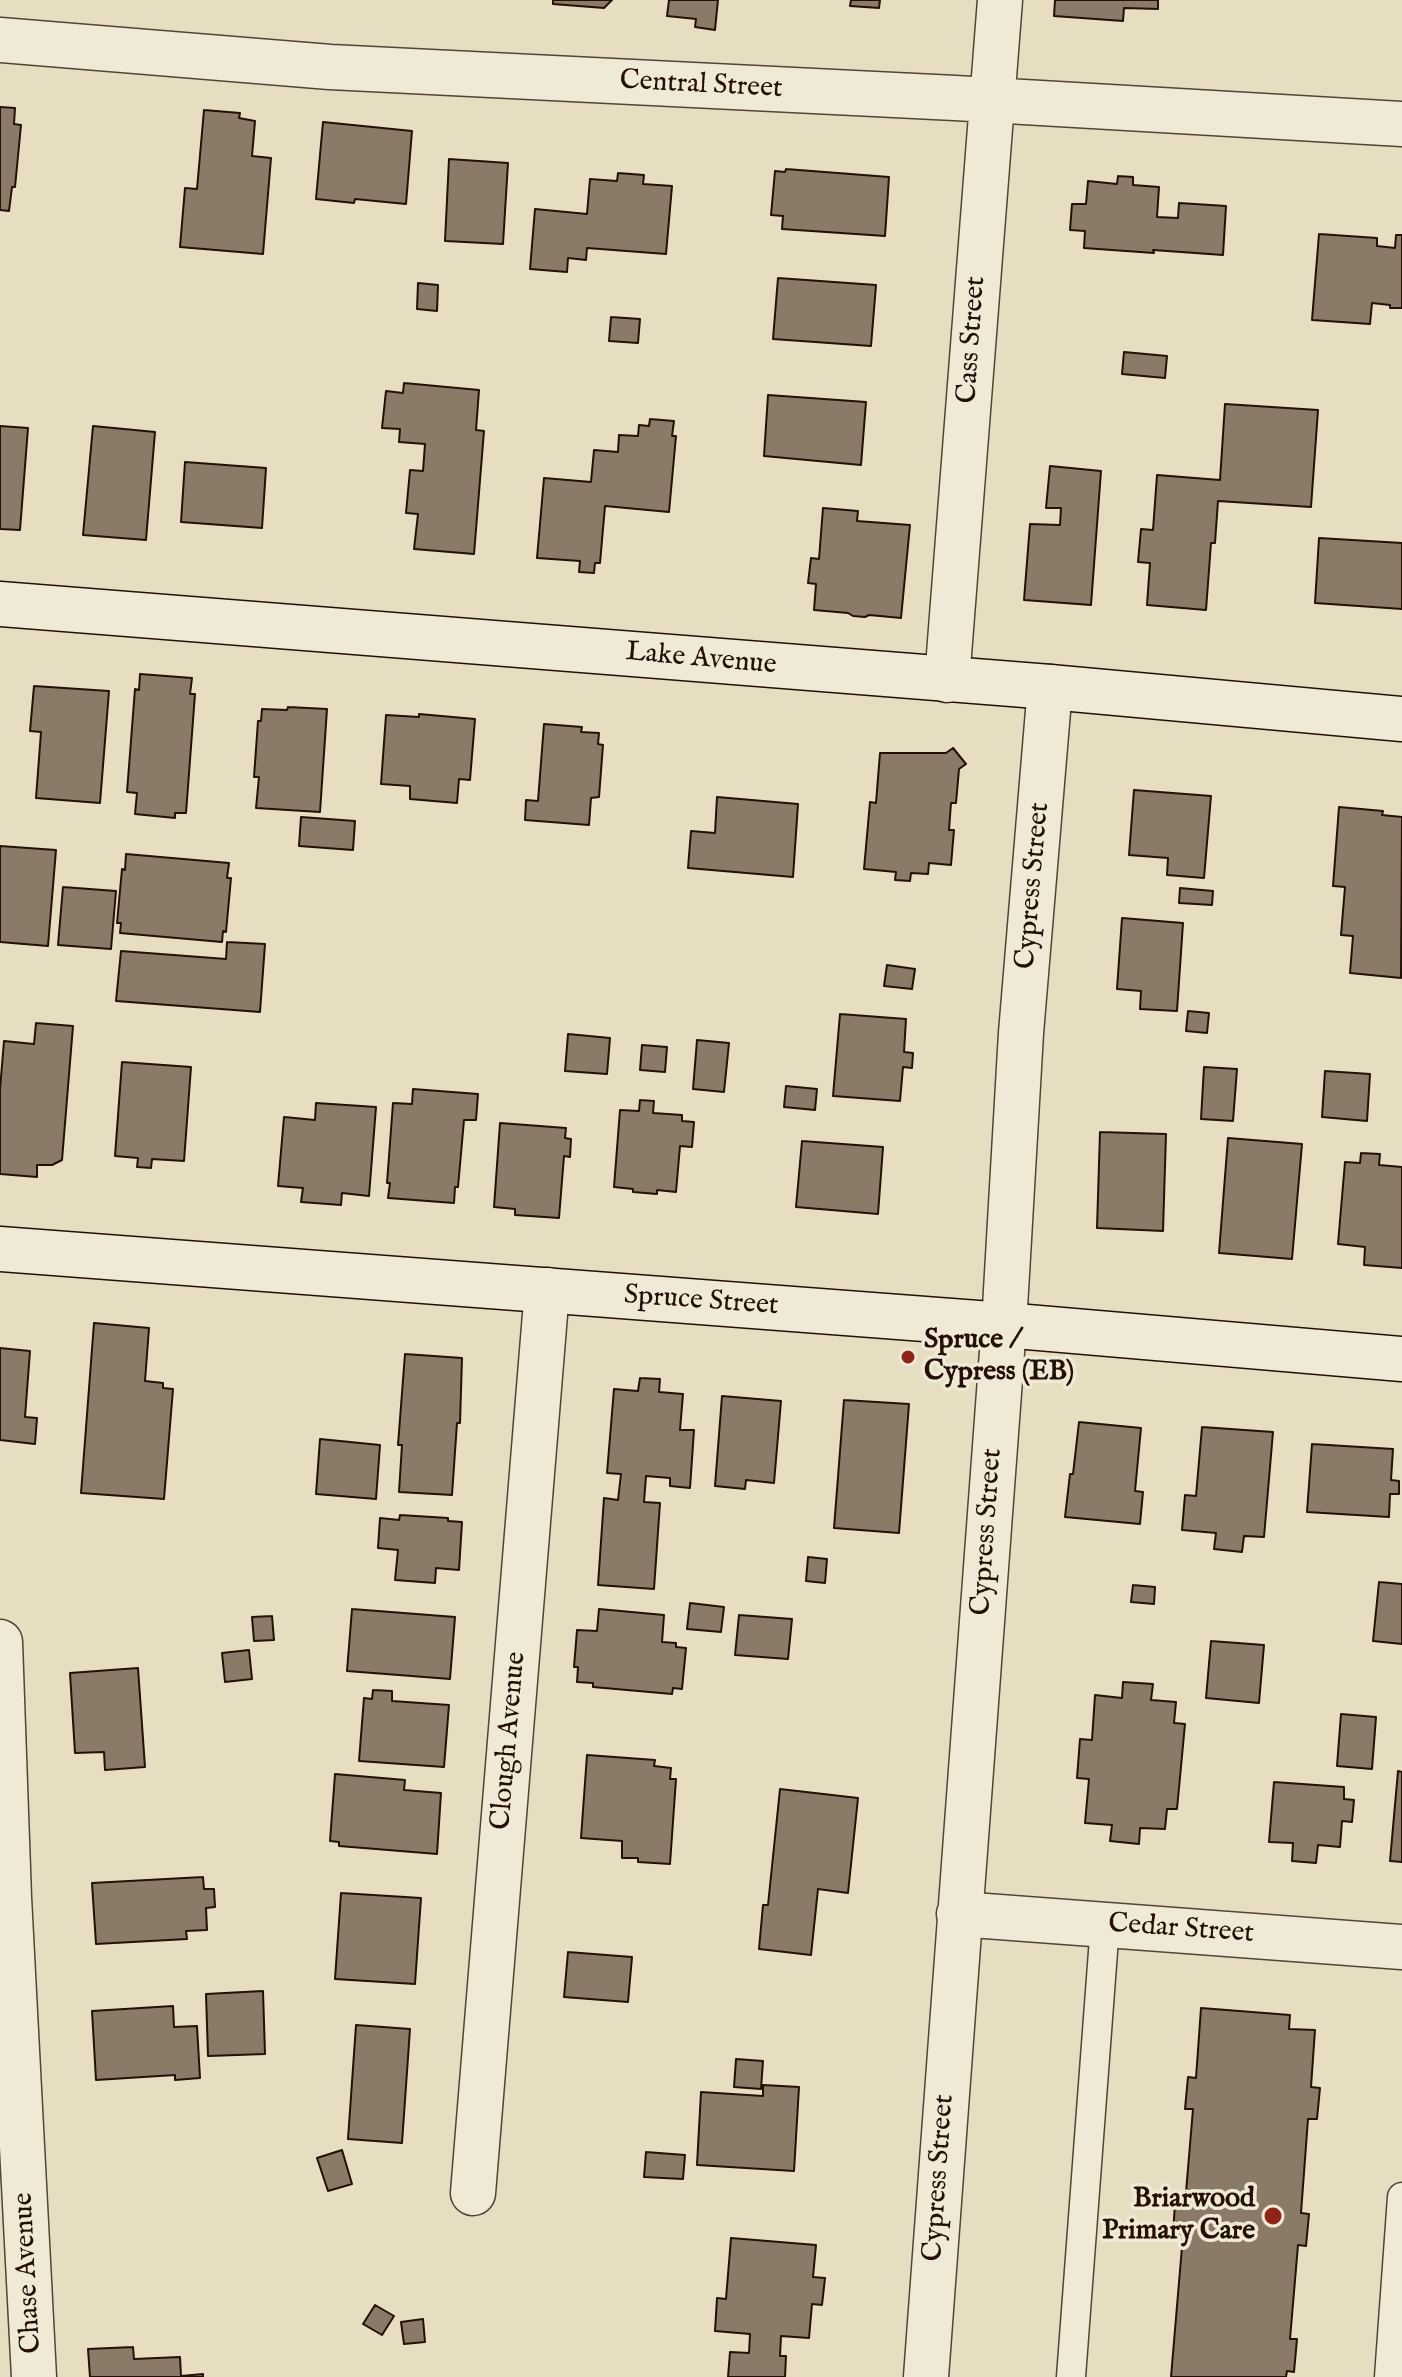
<!DOCTYPE html>
<html>
<head>
<meta charset="utf-8">
<style>
	body { margin:0 }
	canvas { display:block; background:#e7ddc0 }
</style>
</head>
<body>
<canvas width="1402" height="2377"></canvas>
<script>
const g = document.querySelector('canvas').getContext('2d');
g.lineJoin = 'round';
function paint(path, color) { g.fillStyle = color; g.fill(path, 'evenodd'); }
const poly = rows => new Path2D(rows.map(r => 'M' + r).join(''));
function stroke(path, color, width, dash) { g.strokeStyle = color; g.lineWidth = width; g.lineCap = dash ? 'butt' : 'round'; g.setLineDash(dash || []); g.stroke(path); }
function write(font, color, halo, rows, align = 'center') {
  g.font = font + ' "IM FELL English",serif'; g.lineWidth = 7; g.setLineDash([]); g.textBaseline = 'middle'; g.strokeStyle = halo; g.fillStyle = color; for (const [text, x, y, turn = 0] of rows) {
    g.save(); g.translate(x, y); g.rotate((+turn || 0) * Math.PI / 180); g.textAlign = isNaN(turn) ? turn : align; if (halo) g.strokeText(text, 0, 0); g.fillText(text, 0, 0); g.restore();
  }
}
const building = poly([
	[553,0,612,0,604,8,553,4,553,0],
	[669,0,718,0,715,30,695,27,696,19,667,16,669,0],
	[851,0,880,0,879,8,850,6,851,0],
	[1055,0,1158,0,1158,9,1124,8,1123,21,1054,16,1055,0],
	[0,107,15,108,14,124,21,125,15,187,12,187,9,211,0,210,0,107],
	[204,110,240,113,239,118,255,121,252,156,271,158,263,254,180,247,185,188,197,189,204,110],
	[323,122,412,131,406,204,355,199,354,203,316,199,323,122],
	[449,159,508,163,503,244,445,241,449,159],
	[786,169,889,177,885,236,782,229,783,216,771,215,775,171,785,172,786,169],
	[618,173,644,175,643,184,672,186,666,254,587,248,586,260,568,258,567,272,530,269,535,209,587,214,590,179,617,181,618,173],
	[1118,176,1133,177,1133,185,1159,187,1157,217,1178,218,1179,203,1226,206,1223,255,1153,250,1154,253,1084,248,1085,231,1070,230,1072,204,1086,204,1088,181,1117,184,1118,176],
	[1319,234,1377,238,1377,246,1395,248,1396,235,1402,235,1402,308,1390,308,1390,305,1372,303,1370,324,1312,320,1319,234],
	[778,278,876,285,871,346,773,339,778,278],
	[418,283,438,285,437,311,417,309,418,283],
	[611,317,640,319,638,343,609,341,611,317],
	[1124,352,1167,356,1165,378,1122,374,1124,352],
	[404,383,479,390,476,430,484,431,474,554,414,549,418,514,406,513,410,470,423,471,425,444,399,442,400,429,382,428,386,391,403,393,404,383],
	[768,395,866,402,861,465,764,456,768,395],
	[1225,404,1318,410,1311,507,1218,501,1215,543,1211,543,1206,610,1147,605,1150,563,1138,562,1141,529,1153,530,1157,475,1220,480,1225,404],
	[650,419,674,421,672,436,676,436,669,512,605,506,600,563,595,563,594,573,579,572,580,561,537,558,544,478,591,482,594,450,618,452,619,435,638,436,639,425,649,426,650,419],
	[0,426,28,428,20,530,0,529,0,426],
	[93,426,155,432,146,540,83,535,93,426],
	[185,462,266,468,262,528,181,522,185,462],
	[1050,466,1101,471,1091,605,1024,600,1030,524,1060,525,1061,508,1046,508,1050,466],
	[823,508,858,511,857,521,910,525,901,618,869,615,865,617,853,616,848,613,814,610,816,584,808,583,811,558,819,559,823,508],
	[1319,538,1402,543,1402,609,1315,603,1319,538],
	[140,674,192,678,190,694,195,694,186,813,175,813,175,818,135,814,137,793,127,792,135,689,139,690,140,674],
	[34,686,109,691,100,803,36,798,41,732,30,731,34,686],
	[288,707,327,709,320,812,256,808,259,777,254,777,258,721,261,721,262,709,287,710,288,707],
	[419,714,475,719,470,780,459,779,457,803,410,799,410,786,381,784,386,715,419,717,419,714],
	[544,724,582,727,581,732,599,733,598,744,603,745,599,797,591,798,589,825,525,820,526,800,538,801,544,724],
	[953,748,966,764,959,769,956,803,951,803,949,830,954,830,951,865,929,863,928,874,911,873,910,881,895,880,896,872,864,869,870,802,876,803,880,753,946,753,953,748],
	[1134,790,1211,796,1204,878,1167,875,1168,858,1129,855,1134,790],
	[717,797,798,804,793,877,688,868,691,831,715,833,717,797],
	[1339,807,1383,811,1382,815,1402,817,1401,978,1350,973,1353,936,1341,935,1345,887,1333,886,1339,807],
	[301,817,355,821,353,850,299,846,301,817],
	[0,846,56,850,48,946,0,942,0,846],
	[126,854,229,863,227,878,231,878,226,932,223,931,222,942,120,933,121,923,117,923,122,869,125,870,126,854],
	[63,887,116,891,111,949,58,945,63,887],
	[1180,888,1213,891,1212,905,1179,903,1180,888],
	[1122,918,1183,923,1177,1011,1140,1009,1141,991,1117,989,1122,918],
	[227,942,265,944,260,1012,116,1001,121,951,226,959,227,942],
	[887,965,915,969,912,989,884,986,887,965],
	[1188,1011,1209,1013,1207,1033,1186,1031,1188,1011],
	[840,1014,906,1019,904,1052,913,1053,912,1068,903,1067,900,1101,833,1096,840,1014],
	[36,1023,73,1026,62,1160,52,1165,37,1165,37,1177,0,1174,0,1089,4,1041,34,1044,36,1023],
	[568,1034,610,1038,607,1074,565,1071,568,1034],
	[697,1040,729,1043,724,1092,693,1089,697,1040],
	[642,1045,667,1047,665,1072,640,1070,642,1045],
	[122,1062,191,1067,184,1161,152,1159,151,1168,137,1167,138,1158,115,1156,122,1062],
	[1204,1067,1237,1069,1233,1121,1201,1119,1204,1067],
	[1325,1071,1370,1074,1367,1121,1322,1117,1325,1071],
	[786,1086,817,1089,815,1110,784,1107,786,1086],
	[413,1089,478,1094,476,1120,464,1120,458,1187,455,1187,454,1203,388,1198,390,1183,387,1183,393,1103,412,1104,413,1089],
	[640,1100,654,1101,653,1113,682,1115,682,1121,694,1122,692,1147,680,1146,676,1192,657,1190,657,1194,633,1192,633,1189,614,1187,620,1110,639,1111,640,1100],
	[316,1103,376,1107,369,1196,342,1193,341,1205,301,1202,303,1188,278,1186,284,1117,315,1120,316,1103],
	[500,1123,566,1128,565,1138,571,1139,570,1157,564,1156,559,1218,515,1215,515,1209,494,1207,500,1123],
	[1100,1132,1166,1134,1163,1231,1097,1228,1100,1132],
	[1228,1138,1302,1144,1292,1259,1219,1253,1228,1138],
	[802,1141,883,1147,878,1214,796,1207,802,1141],
	[1361,1153,1380,1154,1379,1165,1402,1167,1402,1268,1364,1265,1365,1247,1338,1244,1345,1162,1360,1163,1361,1153],
	[94,1323,149,1328,145,1381,163,1383,163,1388,173,1389,164,1499,81,1493,94,1323],
	[0,1348,30,1351,25,1417,37,1418,35,1444,0,1440,0,1348],
	[405,1354,462,1358,460,1423,457,1423,452,1495,399,1492,402,1445,398,1445,405,1354],
	[640,1378,660,1379,659,1392,683,1394,680,1430,694,1430,690,1488,670,1486,670,1478,646,1476,644,1502,660,1503,654,1589,598,1585,604,1498,618,1500,621,1474,607,1473,614,1389,638,1391,640,1378],
	[722,1396,781,1401,774,1483,746,1480,745,1489,715,1486,722,1396],
	[844,1400,909,1404,899,1533,834,1528,844,1400],
	[1079,1422,1141,1428,1135,1491,1143,1492,1140,1524,1065,1517,1070,1474,1073,1474,1079,1422],
	[1202,1427,1273,1432,1264,1537,1244,1536,1242,1552,1214,1549,1216,1533,1182,1530,1185,1495,1196,1496,1202,1427],
	[320,1439,380,1445,376,1499,316,1494,320,1439],
	[1312,1444,1393,1449,1391,1480,1399,1481,1399,1494,1390,1494,1389,1517,1307,1512,1312,1444],
	[400,1515,448,1518,448,1521,462,1522,459,1570,436,1568,435,1583,395,1580,398,1550,378,1548,380,1518,399,1520,400,1515],
	[808,1557,827,1559,825,1583,806,1581,808,1557],
	[1379,1582,1402,1584,1402,1644,1373,1641,1379,1582],
	[1133,1585,1155,1587,1154,1604,1131,1602,1133,1585],
	[690,1603,724,1607,721,1632,687,1629,690,1603],
	[352,1609,455,1617,450,1679,347,1671,352,1609],
	[599,1609,664,1615,662,1642,676,1643,676,1647,686,1648,682,1689,673,1688,672,1694,593,1687,593,1683,577,1682,578,1667,574,1667,577,1630,597,1631,599,1609],
	[739,1615,792,1619,788,1659,735,1655,739,1615],
	[272,1616,274,1640,254,1641,252,1617,272,1616],
	[1211,1641,1264,1645,1259,1703,1206,1698,1211,1641],
	[249,1650,252,1679,225,1682,222,1653,249,1650],
	[138,1668,145,1767,105,1770,104,1752,75,1753,70,1673,138,1668],
	[1123,1682,1153,1684,1151,1700,1176,1702,1174,1723,1185,1724,1177,1809,1167,1809,1165,1829,1140,1828,1139,1844,1110,1841,1112,1825,1085,1823,1089,1779,1077,1778,1080,1739,1092,1740,1095,1695,1122,1698,1123,1682],
	[373,1690,392,1691,392,1701,449,1705,444,1767,359,1761,364,1698,372,1699,373,1690],
	[1341,1714,1376,1717,1372,1769,1337,1766,1341,1714],
	[587,1755,655,1760,654,1766,671,1768,670,1779,676,1779,670,1864,638,1862,638,1858,622,1858,622,1841,581,1838,587,1755],
	[1398,1771,1402,1772,1402,1862,1390,1861,1398,1771],
	[335,1774,405,1780,404,1790,441,1793,437,1854,339,1846,339,1842,330,1841,335,1774],
	[1274,1782,1344,1787,1344,1799,1354,1800,1352,1822,1342,1821,1340,1847,1318,1845,1316,1863,1292,1861,1293,1843,1269,1842,1274,1782],
	[780,1789,858,1798,848,1893,818,1889,811,1955,759,1949,763,1905,768,1905,780,1789],
	[203,1877,204,1889,214,1889,215,1907,206,1908,207,1930,186,1931,187,1939,96,1944,92,1883,203,1877],
	[341,1893,421,1898,415,1984,335,1979,341,1893],
	[568,1952,632,1957,628,2002,564,1997,568,1952],
	[263,1991,265,2054,208,2056,206,1994,263,1991],
	[173,2006,174,2027,197,2026,200,2078,175,2080,175,2075,96,2080,92,2011,173,2006],
	[1201,2008,1290,2015,1289,2029,1315,2030,1311,2087,1320,2088,1317,2119,1308,2119,1301,2213,1309,2214,1306,2246,1298,2245,1290,2339,1297,2339,1294,2372,1287,2371,1286,2377,1171,2377,1183,2235,1173,2234,1175,2203,1185,2204,1193,2109,1185,2109,1188,2077,1196,2078,1201,2008],
	[356,2025,410,2029,402,2143,348,2139,356,2025],
	[736,2059,763,2061,761,2089,734,2087,736,2059],
	[763,2085,799,2087,794,2171,697,2165,701,2092,763,2096,763,2085],
	[342,2150,352,2184,328,2191,317,2158,342,2150],
	[646,2152,685,2155,683,2179,644,2177,646,2152],
	[731,2238,816,2245,813,2277,825,2278,822,2305,812,2304,809,2338,781,2336,780,2356,786,2356,785,2377,728,2377,730,2352,749,2353,750,2334,715,2331,717,2298,726,2299,731,2238],
	[375,2305,394,2316,382,2335,363,2324,375,2305],
	[423,2319,425,2342,404,2344,401,2322,423,2319],
	[133,2347,134,2359,180,2357,181,2376,203,2374,203,2377,90,2377,88,2349,133,2347]
]);
const lane = poly([
	[1071,2377,1105,1925],
	[1389,2377,1402,2197]
]);
const street = poly([
	[0,40,330,67,955,98,1402,124],
	[947,680,1000,0],
	[0,1642,9,1897,34,2377],
	[959,1914,1402,1947],
	[473,2193,547,1290],
	[926,2377,1004,1325,1021,1033,1050,687]
]);
const secondary = poly([
	[0,604,1050,687,1402,719],
	[0,1249,1004,1325,1402,1359]
]);
const markers = [
	[908,1357,8,"#8f2418"],
	[1273,2216,10,"#8f2418"]
];
const streetNames = [
	["Central Street",701,86,3],
	["Cass Street",973,340,-86],
	["Lake Avenue",701,660,5],
	["Cypress Street",1034,886,-85],
	["Spruce Street",701,1302,4],
	["Cypress Street",988,1532,-86],
	["Clough Avenue",510,1741,-85],
	["Cedar Street",1181,1930,4],
	["Cypress Street",940,2178,-86],
	["Chase Avenue",29,2273,-93]
];
const poiNames = [
	["Spruce /",924,1341],
	["Cypress (EB)",924,1373],
	["Briarwood",1255,2200,"right"],
	["Primary Care",1255,2232,"right"]
];
paint(building, '#897b67');
stroke(building, '#241007', 2);
stroke(lane, '#554335', 31);
stroke(street, '#554335', 47);
stroke(secondary, '#241007', 47);
stroke(lane, '#efe9d6', 28);
stroke(street, '#efe9d6', 44);
stroke(secondary, '#efe9d6', 44);
for (const [x, y, r, color] of markers) { const dot = new Path2D(); dot.arc(x, y, r, 0, 2 * Math.PI); g.fillStyle = color; g.fill(dot); stroke(dot, '#efe9d6', 3); }
write('28px', '#241007', '#efe9d6', streetNames);
write('bold 28px', '#241007', '#efe9d6', poiNames, 'left');
</script>
</body>
</html>
